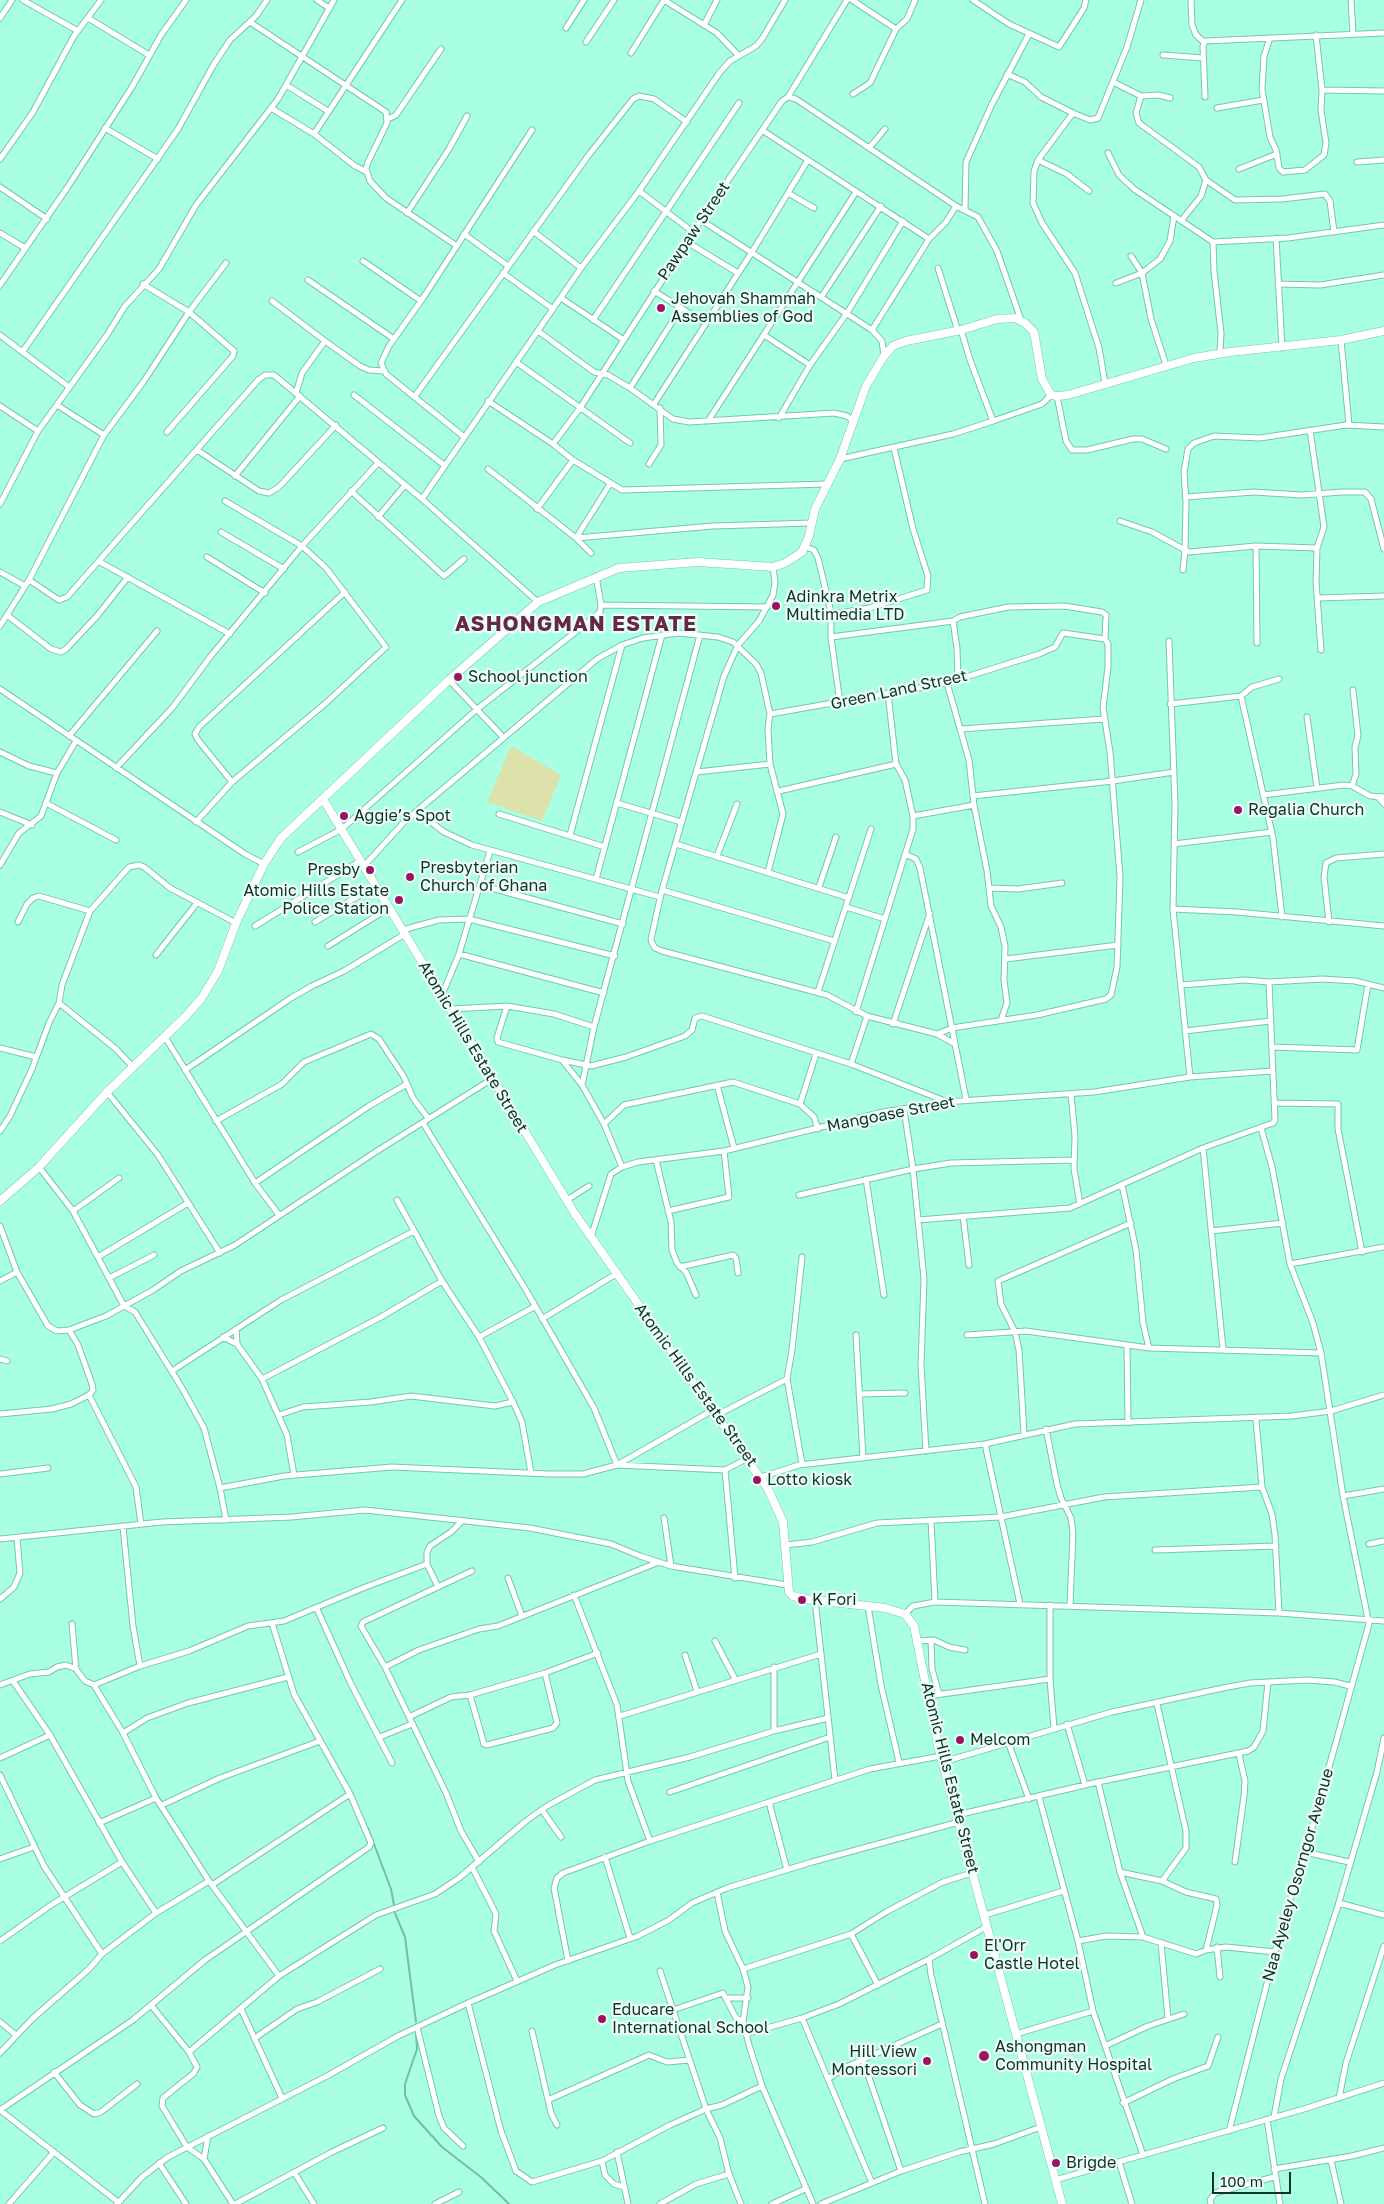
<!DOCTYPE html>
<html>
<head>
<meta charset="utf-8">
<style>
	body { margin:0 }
	#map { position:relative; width:1384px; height:2204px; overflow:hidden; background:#a9ffe3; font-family:"Golos Text",sans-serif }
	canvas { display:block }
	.scale { position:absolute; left:1212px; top:2172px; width:79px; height:22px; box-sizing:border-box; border:2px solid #0e3329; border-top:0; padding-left:6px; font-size:15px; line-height:18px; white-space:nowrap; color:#0e3329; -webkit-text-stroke:4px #ecfcf6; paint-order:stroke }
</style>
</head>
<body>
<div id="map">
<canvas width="1384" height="2204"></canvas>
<div class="scale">100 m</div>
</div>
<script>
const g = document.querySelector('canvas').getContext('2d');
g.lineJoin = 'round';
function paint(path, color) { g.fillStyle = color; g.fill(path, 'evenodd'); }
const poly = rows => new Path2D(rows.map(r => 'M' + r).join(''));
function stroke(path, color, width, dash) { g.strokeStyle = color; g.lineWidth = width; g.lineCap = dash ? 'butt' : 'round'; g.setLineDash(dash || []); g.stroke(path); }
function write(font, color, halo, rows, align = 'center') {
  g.font = font + ' "Golos Text",sans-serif'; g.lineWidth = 4.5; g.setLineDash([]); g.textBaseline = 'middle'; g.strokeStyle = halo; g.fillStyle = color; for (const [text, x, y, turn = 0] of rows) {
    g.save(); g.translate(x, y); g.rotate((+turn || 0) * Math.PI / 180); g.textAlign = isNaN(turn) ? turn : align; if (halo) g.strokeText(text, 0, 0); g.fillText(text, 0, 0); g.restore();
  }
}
const green = poly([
	[511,746,561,775,542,821,487,802]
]);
const stream = poly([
	[368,1828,391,1889,394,1905],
	[395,1913,405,1937,416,2022],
	[416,2033,417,2049,405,2084,405,2095,414,2116,442,2147,482,2178,509,2204]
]);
const street = poly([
	[23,0,78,31],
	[317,0,329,8],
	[664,0,717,33,738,55],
	[852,0,896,29],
	[973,0,1009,24,1059,47,1084,8,1086,0],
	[1191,0,1192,25,1196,35,1204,42],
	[1351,0,1353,33],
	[0,18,12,0],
	[88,18,149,55],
	[250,22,386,112,387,123,368,162,366,169,370,181,386,198,457,246],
	[704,25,717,0],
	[566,28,584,0],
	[1316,35,1322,90],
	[1270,38,1264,56,1262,89,1270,137,1276,150,1279,168,1283,172,1305,170,1324,155,1326,143,1321,110,1322,90,1384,91],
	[586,42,614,0],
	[631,53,664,0],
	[1163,55,1203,58],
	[1007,74,1025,82,1041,97,1073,113,1090,120,1098,118,1127,47,1141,0],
	[1113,82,1141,96,1159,95,1170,98],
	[286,85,328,111],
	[853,94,870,83,896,29,907,19,915,0],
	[1141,96,1136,113,1139,123,1199,167,1206,180,1201,196,1181,221],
	[788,97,796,99,956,206,978,217,997,251,1021,320],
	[1205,97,1203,46,1205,41,1384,33],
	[271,108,314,134,355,166,367,172],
	[1217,108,1263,100],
	[1073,113,1038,160,1034,171,1033,203,1042,223,1075,273,1099,348,1105,383],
	[388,119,396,115,441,49],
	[105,128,158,159],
	[762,130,929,239],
	[314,134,402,0],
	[869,148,885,129],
	[1108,153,1119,175,1134,189,1213,242,1288,238,1384,225],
	[0,159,33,112,74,36,101,0],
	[1038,160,1067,174,1089,191],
	[1357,162,1384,160],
	[1239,169,1277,154],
	[1206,180,1235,200,1282,199,1325,194,1330,201,1334,232],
	[0,187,47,219],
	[639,191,693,232],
	[788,193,814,208],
	[965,210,966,162,992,104,1029,34],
	[407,213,449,149,467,116],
	[701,220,872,330,882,341,884,356],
	[533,231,581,268],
	[0,233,25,248],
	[464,234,508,266],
	[1276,238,1282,348],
	[687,242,738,273],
	[1213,242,1214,271,1221,333,1220,353],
	[1131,256,1142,273,1151,319,1166,365],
	[363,261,421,301],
	[938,268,958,331],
	[503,273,553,309],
	[308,280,394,339],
	[1116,283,1142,273,1160,259,1170,241,1174,216],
	[143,284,189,312,234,351,233,356,167,432],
	[1278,284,1320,285,1384,275],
	[0,285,67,188,132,87,161,35,186,0],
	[654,291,705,323],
	[822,296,881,206],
	[561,298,624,340],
	[272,301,325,341],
	[593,320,739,103],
	[872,330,929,239,946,222,956,206],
	[538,331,594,372,608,375,630,388,673,419,689,422,834,413,847,416,853,421],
	[0,335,69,387],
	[764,335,810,365],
	[1341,340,1349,425],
	[23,351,178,129,214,64,230,40,256,16,267,0],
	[516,362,630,443],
	[630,388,681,308],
	[296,393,302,373,325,341,360,366,369,370,383,371],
	[354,395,444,465],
	[415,396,588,156,633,99,639,96,654,99,687,122],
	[1057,396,1066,441,1072,450,1087,450,1133,439,1142,439,1166,449],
	[488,401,553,444,573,460,622,490,826,484],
	[654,404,752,252,808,160],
	[57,405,104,435],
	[0,406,38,431],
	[779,418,810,365,847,313,903,221],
	[708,421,856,192],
	[993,421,1042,404,1051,395],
	[1310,430,1324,527,1317,548,1316,582,1321,650],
	[463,436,386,374,381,363,389,346,423,298,532,130],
	[553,444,580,408,701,220,782,101,788,97,847,0],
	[197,450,259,491,269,493,279,487,336,425],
	[840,459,953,434,993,421,970,360,961,330],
	[649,464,661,445,660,408],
	[488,469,576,538,591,553],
	[235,476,300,396],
	[351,491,444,576,464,559],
	[1186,497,1254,492,1302,495,1342,492,1365,492,1371,499,1384,549],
	[422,499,581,268,639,191,720,72,730,61,756,46,762,39,785,0],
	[0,504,38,431,107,335,125,306,159,269,196,205,278,99,334,0],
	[537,509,573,460],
	[378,517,405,485],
	[1120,521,1152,532,1185,550,1183,570],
	[221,532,284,569],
	[576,538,713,526,812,523],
	[576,538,610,484],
	[1256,546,1257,643],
	[806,547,814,550,818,558,831,612,831,637,840,703],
	[1317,548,1256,546,1189,552,1185,550,1186,502,1184,472,1188,449,1194,443,1214,436,1260,438,1346,425,1384,427],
	[207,557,265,593],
	[100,562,230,634],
	[773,567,775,582,773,595,759,621,738,645,724,676,662,890,651,939,652,943,655,948,662,951,827,995,867,1016,937,1034,955,1044],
	[0,572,25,586],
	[29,580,59,600,67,597,258,380,265,375,274,375,422,499,538,602],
	[1317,598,1384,596],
	[601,605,767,607],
	[831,612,839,613,869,608,927,590,928,576,913,529,894,448],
	[7,615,51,649,61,652,66,649,97,616,128,577],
	[953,621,957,648,958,680],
	[0,626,29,580,104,435,144,381,189,312,226,263],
	[831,637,953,621,960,617,1008,607,1064,606,1102,612,1106,615,1105,639,1108,644,1108,667,1103,708,1110,752,1120,877,1117,967,1111,995,1106,999,1037,1015,952,1028,937,1034],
	[1169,641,1175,804,1173,909,1190,1077],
	[449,680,503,737],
	[947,683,969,760,974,805,987,871,991,906,1001,927,1005,946,1004,980,1007,1003,1001,1020],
	[0,689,245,854,264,864],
	[1241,696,1273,838,1282,917],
	[1170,704,1241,696,1252,687,1279,679],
	[770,714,947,683,1039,654,1055,647,1063,633,1105,639],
	[1307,717,1317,788],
	[961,729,1104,719],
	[69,736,157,631],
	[0,752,29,766,57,773],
	[116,768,173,707,210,657,302,546,378,463],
	[697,772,770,764],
	[232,782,198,740,195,734,199,727,345,592],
	[1352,786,1356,774,1355,747,1358,736,1353,690],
	[779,791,896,764],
	[1263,795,1344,785,1352,786,1370,796,1384,797],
	[973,796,1113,781,1174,772],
	[1378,797,1384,804],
	[46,803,116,840],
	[617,803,681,822],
	[417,811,444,832,472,845,660,897],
	[0,812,32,825],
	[499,814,605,847],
	[913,816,974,805],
	[196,822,232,782,327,702,386,647,326,568,302,546,225,501],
	[570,835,622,645],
	[676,844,849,898],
	[1174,844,1272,832],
	[298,852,342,829,476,710,592,619,600,612,601,605,596,576],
	[905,854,916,859,920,868,966,1099],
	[717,856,737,804],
	[0,865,19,833,41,816,57,773,76,741],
	[364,866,405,821,597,659,622,645,643,638,678,633,718,637,733,642,756,664,761,673,770,714,768,729,770,764,783,814,768,872],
	[596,879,662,635],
	[480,885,623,924],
	[819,887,836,837],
	[989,888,1018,889,1062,883],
	[662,890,834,941],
	[846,907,885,919],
	[1173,909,1237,912,1384,926],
	[18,922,27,904,33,898,39,896,90,911],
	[315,922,375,886],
	[1329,922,1324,877,1326,863,1336,858,1384,854],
	[255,926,360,861],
	[402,930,439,920,469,919,615,956],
	[328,946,389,908],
	[459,954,604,993],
	[156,955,197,903],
	[1006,959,1118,945],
	[1181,985,1245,980,1269,982,1322,979,1355,981,1384,988],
	[818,992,871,829],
	[442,995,459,954,490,851],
	[59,1003,116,1049,132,1066],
	[507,1006,497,1038,498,1042,562,1060,582,1085,604,1124,622,1167],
	[451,1009,507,1006,554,1014,594,1027],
	[856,1012,913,829,913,816,905,780,896,764,888,693],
	[893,1024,930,913],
	[1185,1031,1270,1021],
	[165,1037,255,1183,279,1215],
	[1272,1047,1357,1050,1368,984],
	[0,1048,36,1057],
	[562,1060,591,1066,626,1057,685,1036,692,1030,695,1018,702,1016,851,1064,945,1101],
	[851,1064,867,1016],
	[185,1070,291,998,312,986,344,971,405,934],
	[582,1085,594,1027,700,635],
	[717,1085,734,1148],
	[107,1092,158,1155,220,1253],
	[1071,1094,1075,1136,1074,1169,1080,1204],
	[1274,1103,1338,1104,1338,1129,1362,1252],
	[800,1104,816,1054],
	[904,1109,913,1169,924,1279,921,1365,926,1451],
	[216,1121,282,1084,304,1062,371,1034,379,1039,404,1077,413,1098,428,1118],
	[423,1123,526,1290,594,1408,617,1465,725,1470,748,1458],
	[604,1124,624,1105,733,1082,800,1104,814,1117,818,1129],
	[0,1131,10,1116,32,1069,49,1023,59,1003,62,985,90,911,129,867,139,865,144,867,170,888,236,923],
	[1203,1148,1223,1349],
	[656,1160,671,1222,672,1250,677,1263,686,1272,696,1295],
	[39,1167,73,1211,124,1306,135,1312,182,1388,204,1428,220,1488,226,1520],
	[866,1179,884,1295],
	[255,1183,369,1106,407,1084],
	[1122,1185,1136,1250,1143,1323,1149,1348],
	[799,1195,913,1169,951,1163,1073,1160],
	[397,1200,442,1281,479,1337,513,1402,522,1422,531,1473],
	[567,1200,589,1186],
	[73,1211,119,1178],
	[668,1211,729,1197,724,1151],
	[963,1216,969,1265],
	[918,1220,1070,1208,1203,1148,1273,1123,1275,1120,1269,982],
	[0,1226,17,1272,48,1326,57,1331,69,1330,106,1316,153,1290,181,1271,235,1245,377,1151,492,1079],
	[1211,1231,1283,1223],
	[591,1237,611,1174,622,1167,638,1162,724,1151,883,1112,945,1102,1094,1092,1190,1077,1272,1071],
	[98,1257,188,1203],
	[802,1257,792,1350,787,1379,802,1464],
	[1290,1264,1384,1247],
	[680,1267,733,1255,736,1258,738,1273],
	[109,1278,154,1255],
	[0,1281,17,1272],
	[542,1319,616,1274],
	[236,1329,237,1344,262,1379,287,1435,294,1475],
	[856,1335,863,1458],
	[967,1335,1026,1331,1149,1348,1321,1353],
	[223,1337,237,1344],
	[479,1337,534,1307],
	[1127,1346,1128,1423],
	[0,1359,7,1361],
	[172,1371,281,1300,414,1231],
	[262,1379,381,1317,442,1281],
	[859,1394,905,1393],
	[89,1395,136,1487,141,1524],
	[0,1414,52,1409,71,1404,89,1395,93,1390,92,1384,78,1345,69,1330],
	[279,1415,303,1407,371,1402,411,1396,495,1406,513,1402],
	[717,1415,787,1379],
	[1256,1419,1262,1487,1272,1514,1275,1535,1279,1613],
	[1046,1429,1057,1484,1061,1498,1071,1518,1073,1533,1070,1606],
	[1024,1434,1019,1350,1015,1332,1001,1304,998,1281,1131,1223],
	[985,1444,1020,1604],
	[725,1470,735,1578],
	[0,1474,48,1468],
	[761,1477,799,1465,985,1444,1075,1424,1292,1416,1331,1411,1384,1395],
	[220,1488,284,1476,392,1467,549,1474,583,1474,617,1465,713,1410],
	[1343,1496,1384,1489],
	[664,1518,671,1566],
	[931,1520,935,1602],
	[123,1527,133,1626,140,1666],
	[0,1539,162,1522,292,1517,365,1510,530,1528,611,1544,640,1556,671,1566,787,1585],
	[1369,1544,1384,1541],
	[786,1545,812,1542,877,1523,1001,1517,1104,1497,1262,1487],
	[1155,1550,1276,1546],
	[472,1571,363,1622,361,1626,385,1667,446,1793,461,1831,479,1862],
	[508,1578,522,1616],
	[438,1587,427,1564,427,1552,430,1546,451,1532,462,1521],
	[574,1595,617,1705,628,1781,650,1841],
	[0,1599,14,1587,20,1573,17,1538],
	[815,1600,835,1780],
	[1050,1605,1050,1679,1054,1728],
	[868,1606,881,1685,899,1762],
	[317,1609,351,1684,392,1763],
	[905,1614,913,1606,935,1602,1279,1613,1384,1621],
	[72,1624,76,1669],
	[931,1640,932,1669,939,1694],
	[715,1641,735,1679],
	[919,1641,934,1640,949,1647,965,1650],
	[685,1655,697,1691],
	[385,1667,419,1650,479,1629,498,1626,659,1562],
	[13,1681,50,1735,122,1862,156,1913],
	[0,1685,30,1674,49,1672,57,1667,66,1665,76,1669,85,1681,94,1685,123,1733,156,1798,209,1881,279,1976],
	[94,1685,140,1666,189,1651,248,1626,284,1621,363,1588,427,1564],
	[470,1695,484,1744,487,1745,553,1728,557,1723,545,1673],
	[928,1696,1050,1679],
	[1157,1704,1186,1831,1186,1848,1162,1881],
	[620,1716,821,1654],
	[409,1717,451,1697,470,1695,545,1673,598,1653],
	[1067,1724,1085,1785],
	[774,1731,774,1667],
	[123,1733,147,1718,188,1703,288,1677],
	[380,1737,412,1724],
	[1008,1742,1029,1799],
	[0,1758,50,1735],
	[943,1762,1112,1712,1223,1688,1250,1683,1307,1680,1334,1682,1350,1686],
	[0,1775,44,1866,102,1954],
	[1098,1782,1120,1872,1143,1937],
	[670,1792,830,1737],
	[1039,1797,1078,1941,1093,2011,1143,2155],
	[769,1802,787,1870],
	[162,1805,220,1778,320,1741],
	[542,1810,561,1837],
	[957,1815,1098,1782,1248,1751,1254,1747,1263,1731,1268,1682],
	[99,1823,156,1798],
	[1305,1852,1349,1862],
	[605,1857,630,1938],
	[0,1859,34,1847],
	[1235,1862,1244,1796,1245,1781,1239,1754],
	[472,1867,496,1914,494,1931,517,1981],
	[1120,1872,1162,1881,1186,1892,1216,1899,1217,1905,1206,1950],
	[212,1885,350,1794],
	[717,1892,725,1931,743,1969,748,1987,743,2021,749,2045,762,2086,813,2204],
	[1339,1903,1384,1915],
	[985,1915,1063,1891],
	[851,1934,878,1985],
	[0,1941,51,1905,122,1862],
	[1078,1941,1106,1936,1143,1937,1196,1954,1206,1950,1226,1947,1275,1952],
	[1161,1943,1168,2018],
	[1217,1947,1220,1977],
	[929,1959,931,1975,985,2204],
	[568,1961,554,1888,557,1878,563,1873,650,1841,870,1769,941,1756],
	[743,1969,851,1934,886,1912,943,1882,972,1873],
	[660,1971,706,2109,720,2138,729,2174,741,2204],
	[727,1998,748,1998],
	[468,2003,501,2131,516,2171,532,2182,602,2161,670,2125,706,2109,722,2105,762,2086],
	[151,2005,189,2052,197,2067,194,2073,163,2098,162,2106,187,2147,204,2159,233,2204],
	[241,2009,282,2098],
	[673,2010,723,1993,736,2018,743,2021],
	[802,2018,872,2183],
	[0,2022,16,2035],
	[417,2027,439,2116,444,2128,463,2146],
	[532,2031,551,2113,557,2125],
	[746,2034,802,2018,839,2004,929,1959,988,1926],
	[1016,2034,1093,2011],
	[255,2038,297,2009,317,2002,380,1969],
	[1105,2046,1148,2026,1184,2014],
	[189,2052,279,1976,376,1915,435,1894,459,1878,526,1821,547,1806,595,1780,690,1757,774,1731,828,1718],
	[0,2053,32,2019,88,1970,102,1954,156,1913,209,1881],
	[863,2060,901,2171],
	[54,2072,80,2105,94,2114,101,2112,137,2084],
	[828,2079,844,2068,942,2024],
	[1339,2098,1346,2063,1384,1946],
	[548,2100,649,2055,667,2062,690,2060],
	[1123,2103,1173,2079,1208,2066,1218,2037],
	[0,2110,133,2020,205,1960,369,1847,371,1843,350,1794,294,1694,272,1623],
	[0,2110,118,2202],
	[1274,2117,1281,2079,1337,1909,1377,1772,1384,1738],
	[1267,2119,1280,2204],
	[1229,2131,1282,1925,1303,1860,1369,1624,1343,1496,1321,1353,1313,1323,1290,1264,1272,1167,1261,1128],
	[617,2152,628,2204],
	[204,2159,208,2136],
	[1331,2160,1341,2204],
	[602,2161,605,2175,614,2184,624,2187],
	[1119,2162,1132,2204],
	[159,2163,186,2204],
	[1274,2169,1352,2156,1384,2148],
	[294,2172,314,2204],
	[1055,2180,1304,2109,1384,2083],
	[9,2204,54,2152],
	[117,2204,142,2177,168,2157,327,2076,398,2036,468,2003,555,1965,638,1936,669,1920,692,1903,727,1888,812,1862,959,1822],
	[235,2204,332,2152,383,2128],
	[435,2204,459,2192],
	[660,2204,696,2184,729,2174],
	[772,2204,805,2189],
	[821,2204,901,2171,959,2152,994,2144,1041,2127],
	[1211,2204,1210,2200,1215,2193,1274,2177]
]);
const secondary = poly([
	[323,799,575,1214,768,1489,783,1522,789,1592,793,1596,805,1599,885,1608,905,1614,914,1626,938,1746,1062,2204],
	[0,1201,39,1167,107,1092,185,1017,201,999,218,971,236,923,264,864,281,838,449,680,538,602,619,568,698,562,773,567,785,563,802,552,809,536,815,509,840,459,866,386,884,356,893,346,906,341,961,330,997,319,1015,318,1025,323,1034,332,1042,379,1051,395,1057,396,1068,395,1194,358,1230,352,1341,340,1384,331]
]);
const markers = [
	[661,308,5,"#9c1364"],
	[776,606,5,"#9c1364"],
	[458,677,5,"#9c1364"],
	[1238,810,5,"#9c1364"],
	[344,816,5,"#9c1364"],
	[370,870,5,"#9c1364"],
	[410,877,5,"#9c1364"],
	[399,900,5,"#9c1364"],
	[757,1480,5,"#9c1364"],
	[802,1600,5,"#9c1364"],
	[960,1740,5,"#9c1364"],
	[974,1955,5,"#9c1364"],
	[602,2019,5,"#9c1364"],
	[984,2056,6,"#9c1364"],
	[927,2061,5,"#9c1364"],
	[1056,2163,5,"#9c1364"]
];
const streetNames = [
	["Pawpaw Street",694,231,-56],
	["Green Land Street",899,690,-12],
	["Atomic Hills Estate Street",473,1047,59],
	["Mangoase Street",891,1114,-11],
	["Atomic Hills Estate Street",696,1385,54],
	["Atomic Hills Estate Street",950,1778,76],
	["Naa Ayeley Osorngor Avenue",1298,1875,-74]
];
const poiNames = [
	["Jehovah Shammah",671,299],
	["Assemblies of God",671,317],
	["Adinkra Metrix",786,597],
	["Multimedia LTD",786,615],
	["School junction",468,677],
	["Regalia Church",1248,810],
	["Aggie’s Spot",354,816],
	["Presbyterian",420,868],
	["Church of Ghana",420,886],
	["Presby",360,870,"right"],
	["Atomic Hills Estate",389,891,"right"],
	["Police Station",389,909,"right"],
	["Lotto kiosk",767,1480],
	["K Fori",812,1600],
	["Melcom",970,1740],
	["El'Orr",984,1946],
	["Castle Hotel",984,1964],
	["Educare",612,2010],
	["International School",612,2028],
	["Ashongman",995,2047],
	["Community Hospital",995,2065],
	["Hill View",917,2052,"right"],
	["Montessori",917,2070,"right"],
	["Brigde",1066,2163]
];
const districtNames = [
	["ASHONGMAN ESTATE",576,624]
];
paint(green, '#dde2ab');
stroke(stream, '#73bea6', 2);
stroke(street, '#73c7ad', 7);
stroke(secondary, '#73c7ad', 9);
stroke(street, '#fff', 5);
stroke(secondary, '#fff', 8);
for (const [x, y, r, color] of markers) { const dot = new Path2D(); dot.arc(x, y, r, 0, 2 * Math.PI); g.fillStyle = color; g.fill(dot); stroke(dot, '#ecfcf6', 2); }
write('16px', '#0e3329', '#ecfcf6', streetNames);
write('16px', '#0e3329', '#ecfcf6', poiNames, 'left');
g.letterSpacing = '1px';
write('bold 21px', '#672747', '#ecfcf6', districtNames);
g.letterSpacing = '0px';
</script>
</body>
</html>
